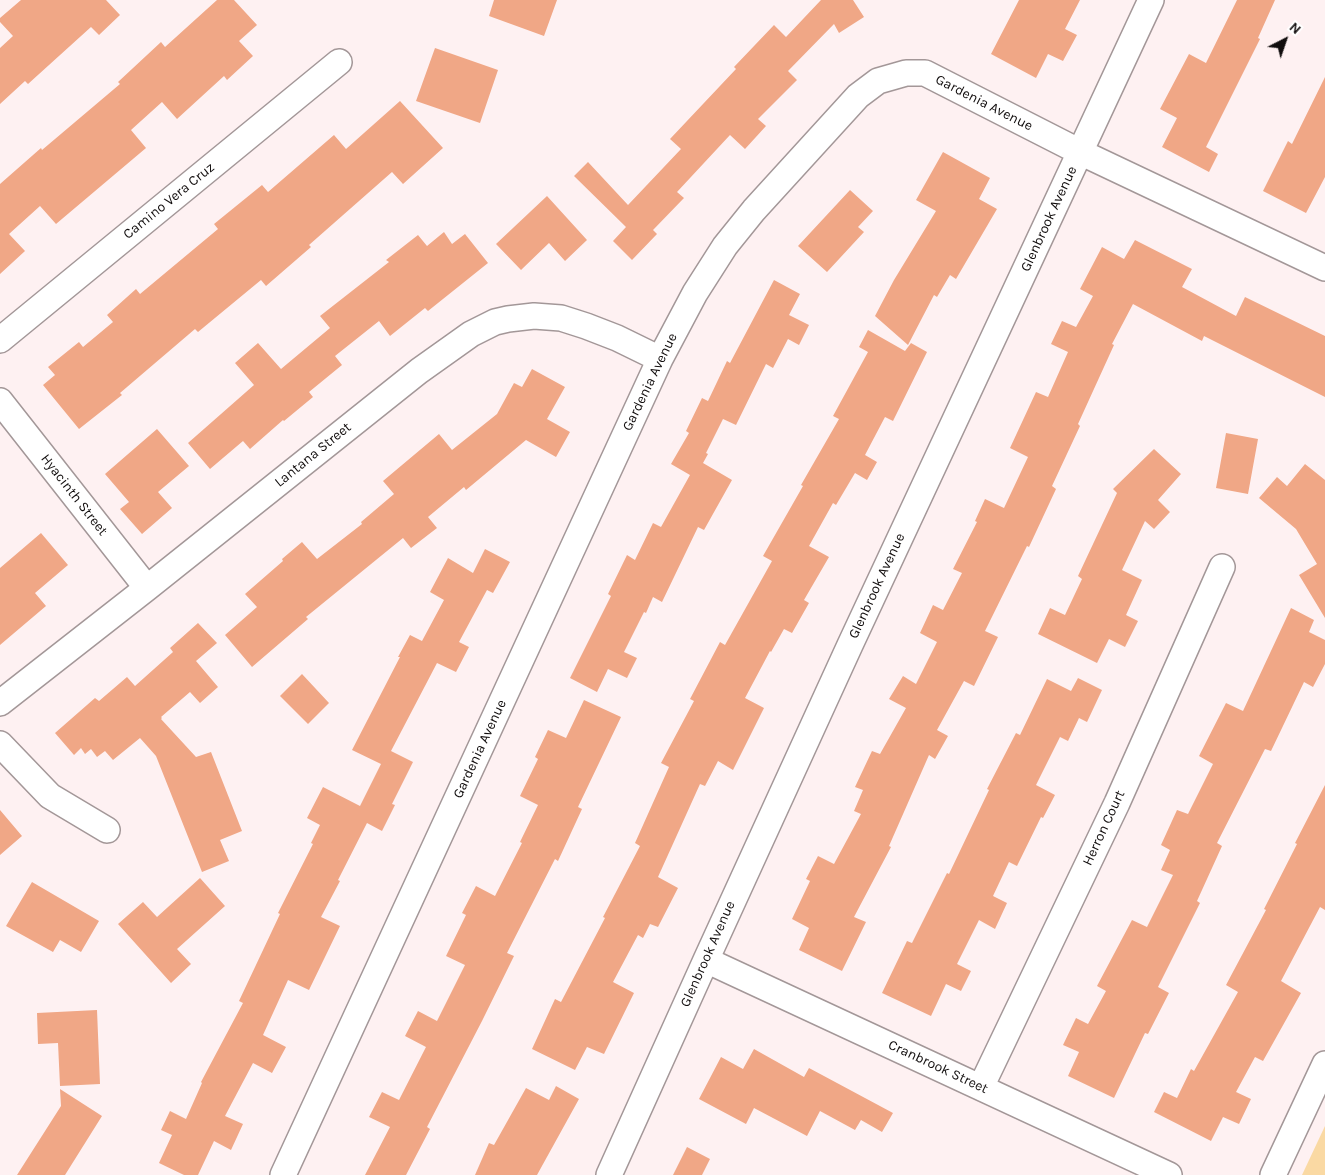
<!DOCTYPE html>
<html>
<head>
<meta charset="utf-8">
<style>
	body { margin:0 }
	#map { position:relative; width:1325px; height:1175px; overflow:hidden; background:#fef1f2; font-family:Karla,sans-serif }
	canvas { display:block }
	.north { position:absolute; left:1260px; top:15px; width:50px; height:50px; -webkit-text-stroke:4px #fff; paint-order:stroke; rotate:41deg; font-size:14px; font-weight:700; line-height:20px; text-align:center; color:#110d0d }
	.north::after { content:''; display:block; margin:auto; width:18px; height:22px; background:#110d0d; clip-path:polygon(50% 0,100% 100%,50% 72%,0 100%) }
</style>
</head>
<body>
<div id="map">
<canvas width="1325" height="1175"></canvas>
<div class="north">N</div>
</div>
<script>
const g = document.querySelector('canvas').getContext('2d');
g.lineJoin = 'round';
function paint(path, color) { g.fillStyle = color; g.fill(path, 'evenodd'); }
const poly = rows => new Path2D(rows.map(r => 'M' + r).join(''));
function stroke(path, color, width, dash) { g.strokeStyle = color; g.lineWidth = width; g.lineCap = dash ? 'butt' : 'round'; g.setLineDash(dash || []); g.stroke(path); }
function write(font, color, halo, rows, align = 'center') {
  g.font = font + ' Karla,sans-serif'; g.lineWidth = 4.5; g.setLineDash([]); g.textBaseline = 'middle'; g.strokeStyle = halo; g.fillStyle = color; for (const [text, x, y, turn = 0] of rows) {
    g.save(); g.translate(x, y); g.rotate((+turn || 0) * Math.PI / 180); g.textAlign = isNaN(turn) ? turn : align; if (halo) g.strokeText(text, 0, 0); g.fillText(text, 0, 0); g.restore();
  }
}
const green = poly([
	[1325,1126,1325,1175,1302,1175]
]);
const building = poly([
	[21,0,106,0,120,15,99,35,91,27,28,84,25,81,0,104,0,48,13,36,0,22,0,18],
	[217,0,234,0,257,25,239,41,253,56,227,80,224,76,177,119,162,102,131,130,146,148,56,224,40,206,9,234,25,251,0,274,0,184,41,148,42,150,120,84,118,82,161,42,165,47],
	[494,0,557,0,544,36,489,16],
	[821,0,853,0,864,17,839,33,834,24,788,71,797,80,758,119,766,126,745,149,730,135,677,192,684,198,653,230,657,234,632,260,613,241,626,227,574,176,588,162,628,205,681,149,670,139,736,69,734,67,774,25,786,37],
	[1019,0,1080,0,1065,29,1077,35,1063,61,1048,54,1036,78,991,54],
	[1237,0,1275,0,1258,38,1260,39,1206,147,1218,154,1209,172,1162,147,1177,118,1160,109,1189,54,1206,63],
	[435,48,498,70,480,123,416,101],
	[1325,77,1325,177,1306,213,1263,191,1288,141,1292,144],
	[400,101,443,148,403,184,392,172,309,245,311,247,266,286,261,280,198,332,195,329,120,393,122,395,79,429,43,385,55,375,48,367,79,342,83,347,113,322,107,315,136,289,140,294,218,229,214,224,262,185,268,192,334,135,346,149],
	[943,152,990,178,979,199,997,209,956,279,950,275,937,297,934,295,908,345,875,316,894,280,936,211,916,200],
	[850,190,873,211,858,227,864,232,827,272,798,246],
	[547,196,587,240,565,261,549,243,521,270,496,244],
	[444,232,452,244,465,234,488,263,428,311,425,308,390,336,379,321,335,356,342,365,309,392,313,397,284,421,283,420,250,449,243,441,210,469,188,443,254,385,235,363,258,343,281,369,330,328,320,316,389,262,386,260,418,235,427,246],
	[1135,240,1192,269,1182,287,1236,316,1245,297,1325,336,1325,397,1204,336,1202,341,1133,304,1112,344,1114,345,1078,424,1080,426,1052,486,1056,489,1029,547,1027,546,985,631,998,637,974,686,964,681,937,730,948,736,935,759,929,755,889,846,891,847,854,917,866,922,842,971,799,950,809,928,792,919,810,881,806,879,818,856,834,864,861,814,854,811,863,790,855,787,872,751,880,754,906,708,889,699,903,676,916,684,937,642,920,633,933,605,943,610,962,573,953,569,977,522,975,521,985,499,1004,508,1028,457,1010,448,1036,392,1048,397,1068,352,1051,344,1062,321,1076,327,1093,296,1080,289,1102,247,1124,259],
	[774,280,800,294,789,315,809,325,799,345,788,339,773,368,766,364,736,425,723,419,706,453,708,454,703,463,732,480,704,530,698,527,662,602,653,597,646,613,644,612,624,652,637,658,627,678,608,669,597,692,570,678,611,596,608,594,627,555,635,560,653,523,661,527,690,475,671,464,689,433,686,431,702,398,708,401,727,361,730,363],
	[868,330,905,351,911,343,927,352,893,421,885,417,865,455,877,462,867,480,855,473,836,505,833,503,809,546,829,557,804,600,809,603,792,633,784,629,771,652,770,651,745,698,764,708,733,770,718,761,705,786,700,784,658,877,678,888,658,927,650,924,643,938,638,935,613,982,634,993,604,1054,587,1047,575,1070,532,1049,555,999,561,1002,605,918,603,917,640,846,635,843,669,767,661,763,694,701,690,699,720,642,725,645,772,561,763,556,803,486,801,485,839,419,833,416,868,352,859,347],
	[532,369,565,387,547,419,570,432,556,457,526,440,466,490,464,487,428,517,437,528,411,548,403,538,306,617,308,619,252,667,225,635,257,607,245,594,283,561,282,559,302,542,317,559,362,524,361,522,394,494,383,481,439,434,452,450,497,414,514,383,522,387],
	[157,429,189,466,158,492,172,508,142,534,120,509,129,502,105,474],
	[1226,433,1258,439,1248,494,1216,488],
	[1154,449,1181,474,1158,500,1170,512,1154,529,1145,521,1122,570,1142,580,1126,615,1138,621,1125,647,1109,639,1097,663,1038,634,1050,608,1065,615,1082,579,1078,576,1117,493,1113,489],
	[1305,464,1325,480,1325,618,1299,575,1317,564,1296,529,1259,498,1277,477,1287,486],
	[41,533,68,565,35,593,46,606,0,645,0,568],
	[485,549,510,562,493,593,487,590,459,642,469,647,456,672,437,663,391,751,413,762,392,804,395,805,382,831,367,823,338,880,340,881,321,917,340,926,309,990,288,980,263,1035,286,1047,272,1073,253,1063,225,1116,243,1124,231,1150,214,1141,198,1175,184,1175,159,1163,172,1135,161,1130,170,1111,186,1119,202,1083,201,1082,243,1003,239,1001,280,914,278,913,313,844,311,843,320,825,307,818,323,787,360,806,381,764,352,750,400,657,398,657,410,635,422,641,444,600,430,592,448,558,473,573],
	[1291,608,1314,620,1309,632,1325,640,1325,664,1313,687,1304,682,1271,751,1265,749,1217,843,1222,846,1197,901,1200,903,1158,987,1169,993,1148,1034,1145,1033,1114,1098,1068,1076,1079,1052,1063,1045,1076,1018,1088,1024,1106,991,1097,986,1132,920,1147,927,1173,875,1161,870,1170,850,1161,845,1177,810,1188,814,1213,764,1199,756,1226,703,1243,711],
	[198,623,217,643,196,661,218,687,200,703,190,692,161,717,162,718,161,719,196,757,211,752,242,831,220,840,229,861,202,872,156,756,140,738,113,760,105,751,97,757,91,749,85,754,81,748,74,755,55,733,95,698,99,701,127,677,135,686,173,652,170,648],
	[302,674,329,703,308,724,280,696],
	[1078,678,1102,690,1087,722,1079,718,1068,741,1060,737,1036,785,1055,795,1043,818,1041,817,1017,866,1009,862,993,896,1007,903,995,929,979,920,957,964,971,971,961,991,946,984,931,1016,882,993,907,941,912,943,947,873,949,874,989,790,987,789,1016,733,1020,735,1047,679,1071,691],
	[584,700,621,717,578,807,582,809,558,861,555,859,507,953,514,956,482,1021,427,1127,430,1129,406,1175,365,1175,390,1127,369,1117,382,1092,399,1100,426,1047,405,1036,418,1011,437,1021,465,965,446,956,466,915,462,913,476,886,495,896,522,843,520,842,538,805,520,796,538,759,535,757,548,730,566,738],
	[1325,785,1325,910,1320,907,1281,981,1301,993,1263,1061,1255,1057,1236,1092,1251,1099,1239,1124,1223,1117,1211,1141,1154,1112,1164,1092,1177,1098,1191,1069,1194,1071,1238,992,1226,985,1266,910,1264,909,1297,844,1295,843],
	[0,810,22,836,0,855],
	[200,878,225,906,177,949,191,964,171,983,118,924,143,902,157,917],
	[32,882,99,921,81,952,60,940,53,952,6,926],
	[97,1010,100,1084,60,1086,58,1043,38,1044,37,1013],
	[754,1049,804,1077,809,1068,893,1113,882,1132,861,1120,855,1130,820,1111,807,1136,754,1108,746,1124,699,1099,721,1057,743,1069],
	[556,1086,579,1099,537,1175,475,1175,489,1143,494,1145,526,1088,549,1100],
	[60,1089,102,1116,65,1175,17,1175,61,1106],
	[687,1147,710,1159,702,1175,673,1175]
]);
const street = poly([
	[0,340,339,62],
	[0,401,147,588],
	[0,703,147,588,419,371,471,334,495,322,508,319,534,316,561,318,586,326,617,338,660,359],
	[0,744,50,796,107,830],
	[706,960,1169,1175],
	[981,1087,1117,803,1222,567],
	[283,1175,660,359,695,293,725,246,754,210,858,96,878,81,906,73,925,73,1080,152,1325,268],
	[609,1175,706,960,850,645,1151,0],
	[1273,1175,1325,1064]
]);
const streetNames = [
	["Gardenia Avenue",984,103,27],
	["Camino Vera Cruz",169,201,-39],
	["Glenbrook Avenue",1049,219,-65],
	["Gardenia Avenue",650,382,-64],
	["Lantana Street",313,455,-39],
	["Hyacinth Street",74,495,52],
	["Glenbrook Avenue",877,586,-65],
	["Gardenia Avenue",480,749,-65],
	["Herron Court",1104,828,-65],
	["Glenbrook Avenue",708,954,-66],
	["Cranbrook Street",938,1067,25]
];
paint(green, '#fad9a3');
paint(building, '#f0a786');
stroke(street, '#a39798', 28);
stroke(street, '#fff', 25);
write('14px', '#110d0d', '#fff', streetNames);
</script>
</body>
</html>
